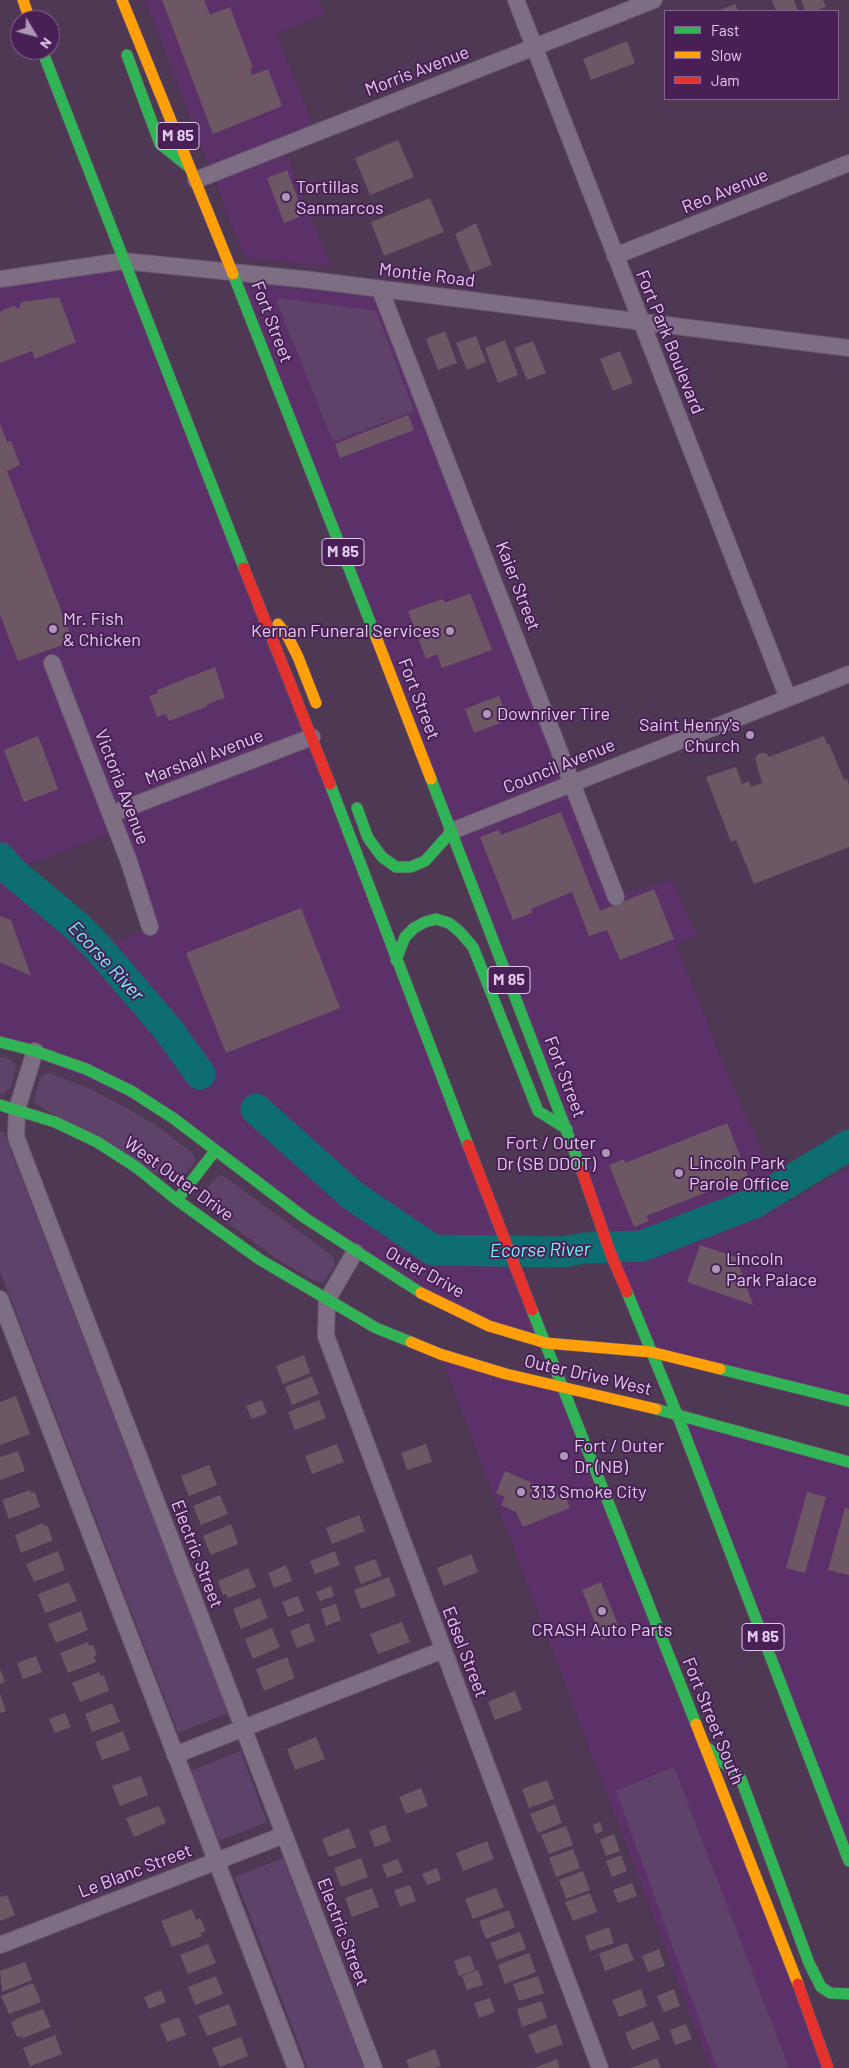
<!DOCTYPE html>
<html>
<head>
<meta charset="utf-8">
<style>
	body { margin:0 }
	#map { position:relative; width:849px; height:2068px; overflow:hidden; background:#4e3854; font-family:Barlow,sans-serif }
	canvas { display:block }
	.legend { position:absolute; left:664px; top:10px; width:175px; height:90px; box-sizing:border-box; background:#492056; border:1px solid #866491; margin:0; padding:6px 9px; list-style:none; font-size:15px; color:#e1c9ea }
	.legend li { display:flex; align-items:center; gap:10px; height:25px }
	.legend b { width:25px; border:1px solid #866491 }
	.north { position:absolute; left:10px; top:10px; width:50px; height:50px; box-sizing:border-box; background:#492056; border:1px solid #866491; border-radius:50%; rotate:127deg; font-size:14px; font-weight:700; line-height:20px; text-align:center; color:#e1c9ea }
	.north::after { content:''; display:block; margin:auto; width:18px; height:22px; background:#ae96b6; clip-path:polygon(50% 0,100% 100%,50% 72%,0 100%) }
</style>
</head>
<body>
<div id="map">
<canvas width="849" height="2068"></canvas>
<ul class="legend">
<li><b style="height:6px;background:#30b455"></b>Fast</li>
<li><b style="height:6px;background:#ff9f0a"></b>Slow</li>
<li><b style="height:6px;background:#e5322d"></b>Jam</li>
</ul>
<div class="north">N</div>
</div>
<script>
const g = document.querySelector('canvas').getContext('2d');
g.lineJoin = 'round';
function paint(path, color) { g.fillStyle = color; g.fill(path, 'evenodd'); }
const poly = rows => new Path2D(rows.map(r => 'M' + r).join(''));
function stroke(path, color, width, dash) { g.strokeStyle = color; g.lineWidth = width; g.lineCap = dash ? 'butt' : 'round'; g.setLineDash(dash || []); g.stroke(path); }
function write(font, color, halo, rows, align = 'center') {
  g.font = font + ' Barlow,sans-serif'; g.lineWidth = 4; g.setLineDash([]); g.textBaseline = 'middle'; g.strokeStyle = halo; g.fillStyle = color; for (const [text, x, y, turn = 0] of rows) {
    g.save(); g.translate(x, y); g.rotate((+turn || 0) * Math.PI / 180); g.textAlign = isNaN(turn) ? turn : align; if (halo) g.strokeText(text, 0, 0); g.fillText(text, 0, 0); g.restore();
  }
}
const built = poly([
	[145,0,319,0,324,14,276,34,312,123,280,138,331,267,245,258],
	[123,261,546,1343,420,1293,173,1118,0,1042,0,279],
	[117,830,149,927,100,950,79,928,11,872],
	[233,273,380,289,616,897,671,880,697,935,676,944,724,1066,786,1204,849,1167,849,1401,651,1352],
	[440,1354,563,1387,828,2068,711,2068],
	[677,1414,849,1462,849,1861]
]);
const green = poly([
	[280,298,376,311,414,411,333,442,276,300],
	[0,1057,9,1059,16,1065,11,1087,3,1095,0,1094],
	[50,1073,90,1089,129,1109,157,1126,194,1154,195,1161,179,1183,173,1183,36,1104,34,1100,40,1078,44,1074],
	[0,1132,4,1133,228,1713,178,1733,0,1271],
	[219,1175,225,1177,333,1256,335,1265,324,1282,314,1281,279,1260,203,1205,200,1200,201,1195],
	[240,1751,267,1822,219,1841,191,1771],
	[674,1767,789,2068,717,2068,616,1791],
	[283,1858,364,2068,308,2068,235,1877]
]);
const river = poly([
	[0,858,11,871,79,928,100,950,167,1028,200,1074],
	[256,1109,352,1195,433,1250,563,1252,585,1248,642,1246,754,1203,849,1145]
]);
const building = poly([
	[162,0,204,0,210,15,230,7,253,68,250,69,252,75,268,69,282,106,213,134],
	[772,0,794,0,798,11,776,11],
	[801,0,823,0,826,7,815,11,805,11],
	[735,4,738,11,718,11],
	[627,41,635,63,591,80,583,59],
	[398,140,414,177,370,195,355,158],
	[287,170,304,215,284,223,267,178],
	[430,198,444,232,384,256,371,222],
	[476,223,492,265,471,273,455,234],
	[59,297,76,342,35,359,32,351,0,363,0,312,13,306,19,309,21,302],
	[445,331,457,363,438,370,426,339],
	[476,336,486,362,467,370,456,343],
	[505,340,518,375,498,383,485,348],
	[533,341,546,373,527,380,514,348],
	[620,351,633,383,613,391,600,359],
	[408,415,414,430,340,458,335,444],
	[0,424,7,442,11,441,20,465,7,471,73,641,18,661,0,615],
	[470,593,492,650,442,668,437,654,426,659,408,611,443,599,445,603],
	[215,667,225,698,207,704,208,706,169,721,165,714,157,717,149,696,158,693,157,690],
	[499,696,508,720,474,733,465,709],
	[38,736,58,789,24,802,4,750],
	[824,736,827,744,829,744,844,780,847,779,849,785,849,847,754,884,736,840,731,842,706,777,736,767,742,784,749,781,751,787,762,783,755,758,759,753,766,753,769,757],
	[561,812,600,911,654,889,674,939,620,960,607,930,589,936,572,892,531,909,532,913,513,920,480,837,499,830,501,835],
	[301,908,340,1008,226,1053,186,953],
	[0,916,11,920,31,976,0,962],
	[727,1123,748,1176,646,1216,649,1221,634,1227,609,1165,624,1159,625,1163],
	[700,1245,736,1257,753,1305,687,1282],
	[304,1355,310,1373,283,1384,276,1366],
	[312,1376,319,1394,292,1405,285,1387],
	[16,1396,30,1434,0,1445,0,1402],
	[262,1400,267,1413,252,1419,246,1406],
	[319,1400,326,1418,295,1430,288,1412],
	[337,1444,344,1462,312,1474,305,1456],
	[426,1444,432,1462,407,1470,401,1453],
	[18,1451,25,1471,0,1480,0,1457],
	[209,1465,217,1485,189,1496,181,1476],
	[505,1471,566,1498,570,1508,523,1527,516,1512,501,1505,505,1497,496,1493],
	[30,1490,31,1493,35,1492,40,1507,9,1519,2,1500],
	[807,1492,826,1497,805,1573,786,1568],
	[220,1495,228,1514,201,1525,193,1506],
	[845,1508,849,1509,849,1575,828,1570],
	[359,1515,365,1531,332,1544,326,1528],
	[43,1523,44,1526,47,1525,53,1540,21,1553,15,1535],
	[231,1524,238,1544,211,1555,203,1536],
	[58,1551,65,1570,34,1582,26,1564],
	[335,1551,340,1565,315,1574,310,1561],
	[471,1554,478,1572,444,1586,437,1568],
	[375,1559,382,1576,361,1584,354,1567],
	[286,1565,292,1581,274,1588,268,1573],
	[248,1568,256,1587,228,1598,226,1594,223,1595,218,1581],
	[389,1577,396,1596,361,1609,354,1590],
	[69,1582,77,1601,45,1613,38,1594],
	[601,1582,621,1633,602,1640,582,1590],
	[331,1586,334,1596,320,1601,316,1592],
	[298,1596,304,1611,288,1617,282,1602],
	[260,1598,268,1618,241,1629,233,1609],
	[336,1604,341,1620,326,1626,321,1609],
	[81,1611,88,1630,56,1643,48,1624],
	[402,1622,410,1642,378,1654,370,1634],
	[309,1623,315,1641,297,1648,290,1631],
	[272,1628,280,1647,253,1659,245,1639],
	[88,1642,89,1646,93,1645,97,1655,94,1656,96,1662,68,1673,60,1653],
	[36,1656,42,1672,23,1679,17,1663],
	[287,1657,295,1678,264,1691,256,1669],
	[0,1669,5,1682,0,1684],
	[99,1672,101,1676,104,1675,109,1691,80,1702,72,1683],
	[515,1691,522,1710,495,1720,488,1702],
	[0,1694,6,1711,0,1713],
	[112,1703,120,1722,92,1732,85,1714],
	[65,1713,71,1727,55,1733,49,1719],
	[123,1731,130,1750,102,1760,95,1742],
	[316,1737,325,1759,295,1770,287,1749],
	[141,1776,148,1795,120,1806,112,1786],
	[547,1780,554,1799,529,1808,522,1789],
	[421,1788,428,1806,406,1814,399,1797],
	[555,1804,562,1823,538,1833,530,1814],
	[159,1806,166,1823,134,1837,126,1818],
	[600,1822,603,1831,596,1834,593,1825],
	[385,1825,391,1841,375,1847,369,1831],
	[566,1826,573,1845,549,1854,541,1835],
	[349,1828,356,1847,329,1857,322,1839],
	[614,1834,620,1851,606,1856,600,1840],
	[487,1841,494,1859,463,1871,456,1853],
	[573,1849,580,1868,556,1877,549,1858],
	[621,1855,627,1871,612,1877,606,1861],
	[361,1858,368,1877,341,1887,334,1868],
	[398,1859,403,1872,387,1878,382,1865],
	[437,1868,441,1880,427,1885,422,1874],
	[583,1871,590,1890,566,1899,559,1880],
	[632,1883,637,1896,618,1903,613,1890],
	[410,1885,416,1901,400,1907,394,1890],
	[372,1888,379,1907,352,1917,345,1898],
	[496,1888,504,1907,473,1919,465,1899],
	[590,1893,597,1912,573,1921,565,1902],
	[7,1895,15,1915,0,1921,0,1897],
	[192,1909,196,1920,200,1918,206,1931,201,1933,202,1936,172,1947,161,1921],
	[509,1910,515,1927,486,1939,479,1921],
	[609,1927,614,1943,590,1951,585,1936],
	[520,1932,526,1949,497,1960,490,1943],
	[627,1943,634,1960,605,1971,599,1954],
	[208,1944,216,1963,188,1974,180,1955],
	[659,1949,665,1966,648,1972,642,1956],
	[529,1953,536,1972,505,1984,498,1965],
	[470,1955,475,1970,459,1976,454,1961],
	[25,1962,32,1980,2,1992,0,1971],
	[478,1970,483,1985,467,1990,462,1976],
	[216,1976,223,1994,195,2005,188,1987],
	[538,1976,544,1993,519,2001,513,1984],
	[33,1983,41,2002,9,2014,1,1996],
	[641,1989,647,2006,619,2017,612,2000],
	[674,1989,680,2006,664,2012,657,1996],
	[161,1990,166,2002,149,2009,144,1997],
	[490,1998,495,2012,479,2018,474,2003],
	[542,2001,547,2018,522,2027,517,2009],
	[229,2004,237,2025,207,2036,198,2016],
	[43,2009,51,2027,23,2038,22,2036,17,2037,11,2022,16,2020,15,2019],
	[179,2017,186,2035,167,2042,160,2024],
	[653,2021,660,2039,632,2050,625,2033],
	[556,2024,563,2044,536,2054,528,2035],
	[686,2024,692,2039,675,2045,670,2030],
	[55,2035,62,2054,30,2066,23,2048],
	[241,2037,248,2056,220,2067,212,2048],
	[435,2049,441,2066,436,2068,409,2068,406,2060],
	[657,2058,661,2068,631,2068],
	[557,2059,560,2068,534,2068]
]);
const street = poly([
	[516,0,788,698],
	[196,180,654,0],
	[615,256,849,163],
	[0,279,123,261,311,280,849,348],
	[380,289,616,897],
	[52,663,128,859,150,927],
	[111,814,312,737],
	[452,831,849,674],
	[35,1051,17,1109,16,1137,374,2068],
	[355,1252,327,1300,326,1336,600,2068],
	[0,1299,296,2068],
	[175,1755,443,1650],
	[0,1945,284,1835]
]);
const fast = poly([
	[42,50,244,568],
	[127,55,160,144,189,167],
	[233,274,376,637],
	[431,779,582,1171],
	[330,784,468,1145],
	[357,808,368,838,382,857,396,867,411,867,425,861,452,831],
	[396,960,405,937,414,928,425,922,436,919,449,923,460,932,473,947,538,1111,567,1129],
	[0,1042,35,1051,86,1069,131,1091,173,1118,305,1218,421,1293],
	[0,1105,55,1122,97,1142,136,1167,177,1200,259,1259,376,1328,411,1342],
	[177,1200,215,1151],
	[627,1292,677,1414,849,1861],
	[532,1310,696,1724],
	[720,1369,849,1401],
	[656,1409,849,1462],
	[708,1748,741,1779,809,1963,821,1987,830,1993,849,1994]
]);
const slow = poly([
	[23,0,30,20],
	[122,0,233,274],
	[278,624,288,637,298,657,316,703],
	[376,637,431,779],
	[421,1293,489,1326,546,1343,651,1352,720,1369],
	[411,1342,440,1354,506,1374,656,1409],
	[696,1724,798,1984]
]);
const jam = poly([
	[244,568,330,784],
	[468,1145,532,1310],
	[582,1171,610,1252,627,1292],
	[798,1984,828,2068]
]);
const markers = [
	[286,197,5,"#ae96b6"],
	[53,629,5,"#ae96b6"],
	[450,631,5,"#ae96b6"],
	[487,714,5,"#ae96b6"],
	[750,735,5,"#ae96b6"],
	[606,1153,5,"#ae96b6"],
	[679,1173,5,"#ae96b6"],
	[716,1269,5,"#ae96b6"],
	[564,1456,5,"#ae96b6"],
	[521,1492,5,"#ae96b6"],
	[602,1611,5,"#ae96b6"]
];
const shields = [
	[178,136,42],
	[343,552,42],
	[509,980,42],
	[763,1637,42]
];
const shieldNames = [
	["M 85",178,136],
	["M 85",343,552],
	["M 85",509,980],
	["M 85",763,1637]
];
const streetNames = [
	["Morris Avenue",417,71,-21],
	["Reo Avenue",725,191,-22],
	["Montie Road",427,275,7],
	["Fort Street",272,322,69],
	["Fort Park Boulevard",670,342,68],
	["Kaier Street",518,586,69],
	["Fort Street",419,699,69],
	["Marshall Avenue",204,757,-21],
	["Council Avenue",559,766,-22],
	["Victoria Avenue",122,787,69],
	["Fort Street",565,1077,69],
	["West Outer Drive",179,1179,36],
	["Outer Drive",425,1272,29],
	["Outer Drive West",588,1375,13],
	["Electric Street",197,1554,69],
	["Edsel Street",465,1652,69],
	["Fort Street South",713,1721,68],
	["Le Blanc Street",135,1871,-21],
	["Electric Street",343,1932,69]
];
const poiNames = [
	["Tortillas",296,187],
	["Sanmarcos",296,208],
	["Mr. Fish",63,619],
	["& Chicken",63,640],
	["Kernan Funeral Services",440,631,"right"],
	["Downriver Tire",497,714],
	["Saint Henry's",740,725,"right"],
	["Church",740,746,"right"],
	["Fort / Outer",596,1143,"right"],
	["Dr (SB DDOT)",596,1164,"right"],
	["Lincoln Park",689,1163],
	["Parole Office",689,1184],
	["Lincoln",726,1259],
	["Park Palace",726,1280],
	["Fort / Outer",574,1446],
	["Dr (NB)",574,1467],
	["313 Smoke City",531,1492],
	["CRASH Auto Parts",602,1630,"center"]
];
const waterNames = [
	["Ecorse River",106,961,47],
	["Ecorse River",540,1250,-1]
];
paint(built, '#5c316a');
paint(green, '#5f426a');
stroke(river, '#0e6d71', 31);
paint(building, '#6d5764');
stroke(street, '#6b5771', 18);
stroke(fast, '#6b5771', 12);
stroke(slow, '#6b5771', 12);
stroke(jam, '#6b5771', 12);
stroke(street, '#7e6e84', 16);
stroke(fast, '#30b455', 11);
stroke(slow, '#ff9f0a', 11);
stroke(jam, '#e5322d', 11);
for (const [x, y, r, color] of markers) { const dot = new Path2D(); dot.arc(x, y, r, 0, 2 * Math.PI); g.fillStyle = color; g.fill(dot); stroke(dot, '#492056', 2); }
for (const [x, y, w] of shields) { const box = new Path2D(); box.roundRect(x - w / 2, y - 13.5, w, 27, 4); g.fillStyle = '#492056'; g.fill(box); stroke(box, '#e1c9ea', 1); }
write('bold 16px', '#e1c9ea', null, shieldNames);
write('18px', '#e1c9ea', '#492056', streetNames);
write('18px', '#e1c9ea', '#492056', poiNames, 'left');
write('italic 19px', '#73f3f6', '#492056', waterNames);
</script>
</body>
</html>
